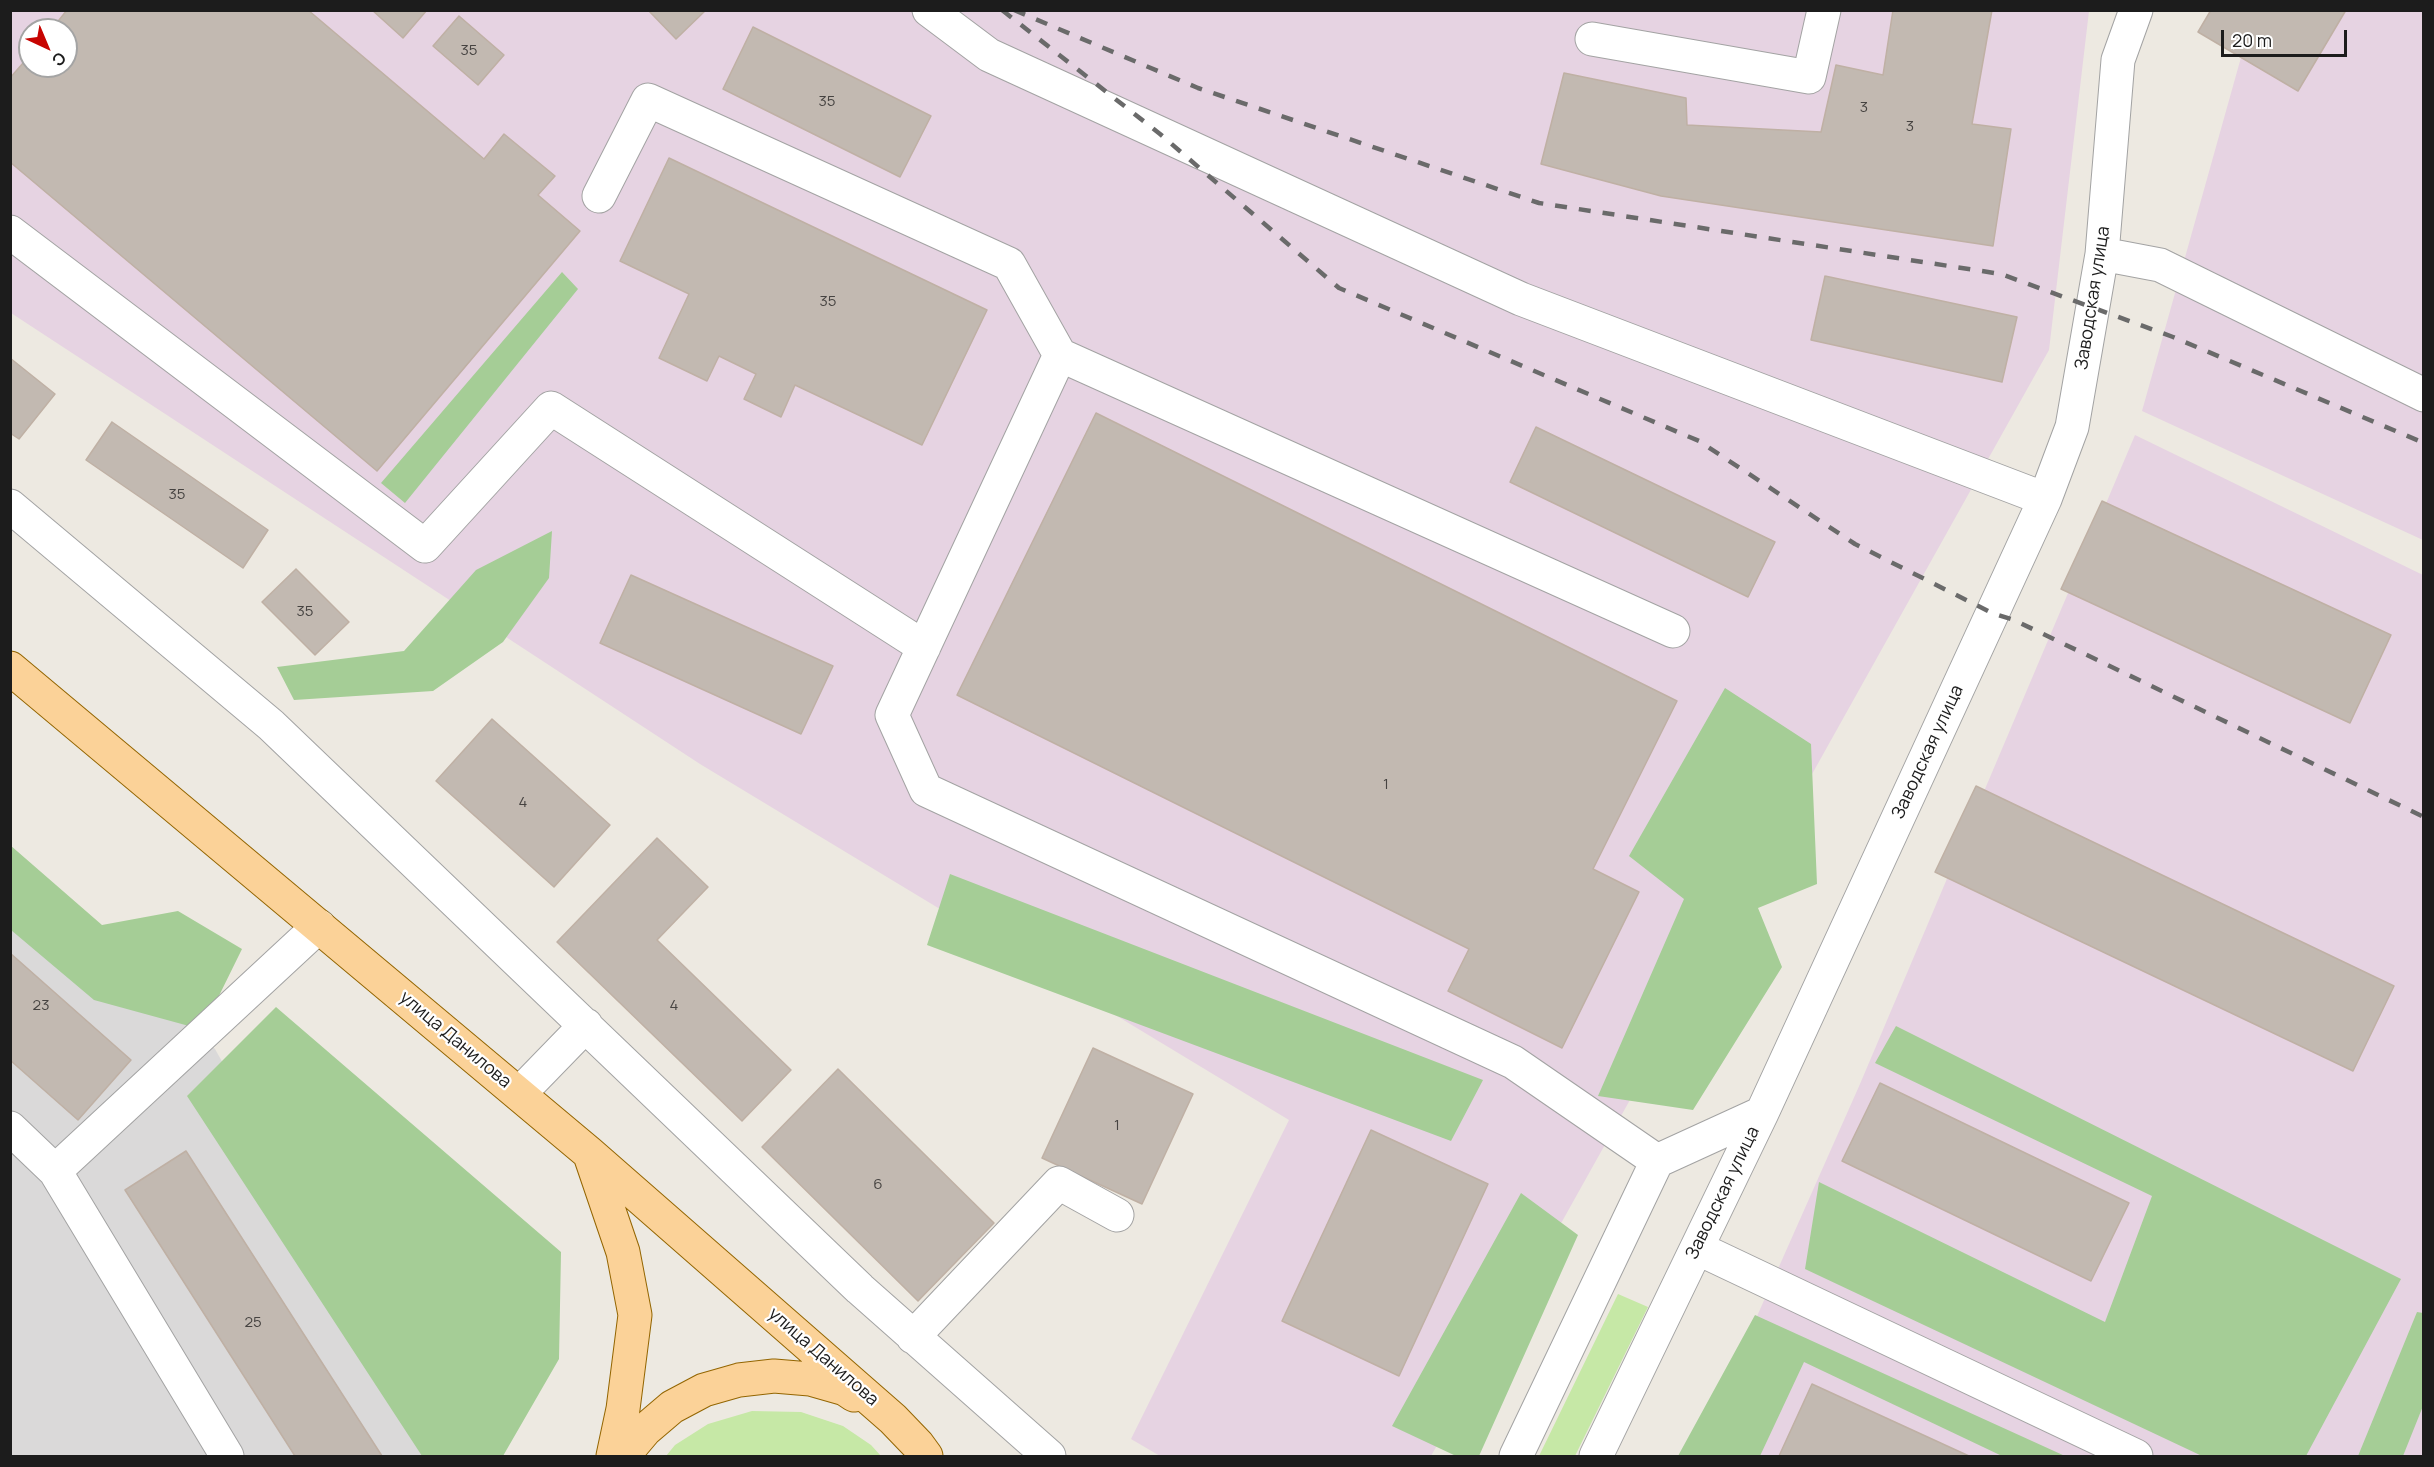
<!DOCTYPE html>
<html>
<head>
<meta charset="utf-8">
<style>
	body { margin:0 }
	#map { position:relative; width:2434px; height:1467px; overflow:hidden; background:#ede9e1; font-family:Manrope,sans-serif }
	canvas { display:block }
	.frame { position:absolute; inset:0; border:12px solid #1c1c1c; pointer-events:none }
	.north { position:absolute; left:18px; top:18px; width:60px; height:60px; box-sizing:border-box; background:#fff; border:2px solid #a4a4a4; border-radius:50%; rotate:136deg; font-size:16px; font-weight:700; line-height:24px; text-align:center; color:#1c1c1c }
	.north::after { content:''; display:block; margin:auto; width:21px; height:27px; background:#c70401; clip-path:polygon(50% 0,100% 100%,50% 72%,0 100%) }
	.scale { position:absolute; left:2221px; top:30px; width:126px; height:27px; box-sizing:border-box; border:3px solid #1c1c1c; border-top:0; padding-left:8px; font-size:18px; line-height:21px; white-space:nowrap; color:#1c1c1c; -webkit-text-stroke:4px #fff; paint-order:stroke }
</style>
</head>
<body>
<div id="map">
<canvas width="2434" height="1467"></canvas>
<div class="frame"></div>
<div class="north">С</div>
<div class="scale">20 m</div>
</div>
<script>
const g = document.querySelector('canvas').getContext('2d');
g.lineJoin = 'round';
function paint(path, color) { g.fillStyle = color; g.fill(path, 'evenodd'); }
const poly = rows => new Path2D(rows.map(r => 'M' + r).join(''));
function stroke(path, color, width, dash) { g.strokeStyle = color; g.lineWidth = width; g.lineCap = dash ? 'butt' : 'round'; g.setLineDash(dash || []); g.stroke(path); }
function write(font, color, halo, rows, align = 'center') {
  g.font = font + ' Manrope,sans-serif'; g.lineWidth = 4.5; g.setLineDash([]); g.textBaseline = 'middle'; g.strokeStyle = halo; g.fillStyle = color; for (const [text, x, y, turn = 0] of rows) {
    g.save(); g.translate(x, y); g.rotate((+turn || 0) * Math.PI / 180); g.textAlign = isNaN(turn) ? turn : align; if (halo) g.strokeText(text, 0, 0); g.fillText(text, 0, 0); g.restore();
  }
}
const residential = poly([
	[10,867,215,1049,445,1456,11,1456]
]);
const industrial = poly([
	[10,11,2089,11,2049,350,1431,1456,1160,1456,1131,1439,1289,1120,700,764,11,313],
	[30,30,66,30,66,66,30,66],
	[2254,11,2423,11,2423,540,2142,411],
	[2135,435,2423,575,2423,1456,1695,1456,1860,1084]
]);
const grass = poly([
	[1618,1294,1648,1307,1575,1456,1539,1456],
	[752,1411,801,1412,843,1426,871,1445,881,1456,666,1456,675,1445,708,1424]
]);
const forest = poly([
	[562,272,578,289,405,503,381,483],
	[552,531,549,578,503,642,433,691,294,700,277,667,404,651,476,570],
	[1725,688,1811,744,1817,884,1758,908,1782,967,1693,1110,1598,1096,1684,899,1629,856],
	[10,845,102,925,178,911,242,949,212,1010,189,1026,94,1000,11,930],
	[950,874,1483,1080,1451,1141,927,945],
	[276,1007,561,1252,559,1359,503,1456,422,1456,187,1096],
	[1896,1026,2401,1279,2306,1456,2202,1456,1805,1269,1819,1182,2105,1322,2152,1196,1875,1063],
	[1521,1193,1578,1235,1479,1456,1456,1456,1392,1426],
	[2417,1312,2423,1313,2423,1406,2403,1456,2358,1456],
	[1755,1315,2065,1456,2002,1456,1804,1362,1760,1456,1678,1456]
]);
const building = poly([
	[67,10,308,10,484,159,504,134,555,176,538,195,580,231,377,471,10,162,10,78,30,55,30,66,66,66,66,30,51,30,67,10],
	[372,10,427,10,403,38,372,10],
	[648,10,706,10,676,39,648,10],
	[1893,10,1992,10,1972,124,2011,129,1993,246,1661,196,1541,164,1564,73,1686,98,1687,125,1821,132,1836,65,1883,75,1893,10],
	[2211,10,2346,10,2298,91,2198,32,2211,10],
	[459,16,504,55,478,85,433,46,459,16],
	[753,27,931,116,900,177,723,89,753,27],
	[669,158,987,310,922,445,795,385,781,417,744,399,756,374,719,356,707,381,659,358,689,294,620,261,669,158],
	[1825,276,2017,317,2002,382,1811,340,1825,276],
	[10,358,55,394,19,439,10,433,10,358],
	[1096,413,1677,701,1593,869,1639,892,1562,1048,1448,991,1469,949,957,695,1096,413],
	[112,422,268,530,243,568,86,460,112,422],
	[1536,427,1775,542,1748,597,1510,482,1536,427],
	[2102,501,2391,635,2350,723,2061,589,2102,501],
	[296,569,349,622,315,655,262,602,296,569],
	[631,575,833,666,801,734,600,643,631,575],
	[492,719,610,825,554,887,436,781,492,719],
	[1976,786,2394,986,2353,1071,1935,872,1976,786],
	[657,838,708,887,657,940,791,1070,742,1121,557,942,657,838],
	[10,953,131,1060,78,1120,10,1060,10,953],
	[1093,1048,1193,1094,1142,1204,1042,1158,1093,1048],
	[838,1069,994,1223,918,1301,762,1147,838,1069],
	[1880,1083,2129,1203,2091,1281,1842,1161,1880,1083],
	[1371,1130,1488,1184,1399,1376,1282,1321,1371,1130],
	[186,1151,382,1456,295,1456,125,1190,186,1151],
	[1812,1384,1969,1456,1779,1456,1812,1384]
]);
const minor = poly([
	[929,10,989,55,1521,299,2045,499],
	[1592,39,1809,77,1824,10],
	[599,196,648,100,1009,264,1060,355],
	[10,232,425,546,551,408,924,647],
	[2102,254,2160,265,2424,395],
	[10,506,271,725,860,1289,1049,1456],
	[519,1094,586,1025],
	[10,1128,55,1171,227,1456],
	[1657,1161,1513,1062,926,790,892,715,1060,355,1673,631],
	[55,1171,319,926],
	[1697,1248,2136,1456],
	[913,1337,1059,1183,1117,1215],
	[1516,1456,1657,1161,1762,1113],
	[1596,1456,1762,1113,2045,499,2072,427,2102,254,2118,60,2136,10]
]);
const major = poly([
	[10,668,589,1153,893,1419,918,1445,926,1456],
	[590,1155,623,1252,635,1315,623,1409,613,1456],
	[623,1456,645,1430,672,1407,704,1390,739,1380,774,1376,810,1379,845,1389,854,1395]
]);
const rail = poly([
	[1002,10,1160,134,1339,288,1699,441,1855,544,1992,613,2014,620,2424,817],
	[1014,10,1198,88,1539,203,2001,274,2173,337,2424,443]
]);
const numberNames = [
	["35",469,51],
	["35",827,102],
	["3",1864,108],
	["3",1910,127],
	["35",828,302],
	["35",177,495],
	["35",305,612],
	["1",1386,785],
	["4",523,803],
	["23",41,1006],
	["4",674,1006],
	["1",1117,1126],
	["6",878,1185],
	["25",253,1323]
];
const streetNames = [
	["Заводская улица",2093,298,-81],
	["Заводская улица",1928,752,-65],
	["улица Данилова",455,1040,40],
	["Заводская улица",1723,1193,-64],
	["улица Данилова",823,1357,41]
];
paint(residential, '#dad9d9');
paint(industrial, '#e6d3e2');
paint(grass, '#c6e8a6');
paint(forest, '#a5cd96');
paint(building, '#c2b9b1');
stroke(building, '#bfb0a4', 1.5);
stroke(minor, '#a3a3a3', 35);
stroke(major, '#936501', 35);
stroke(minor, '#fff', 33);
stroke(major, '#fbd298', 33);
stroke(rail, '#6a6a6a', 4.5, [12, 12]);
write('15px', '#464341', null, numberNames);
write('18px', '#1c1c1c', '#fff', streetNames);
</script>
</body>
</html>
